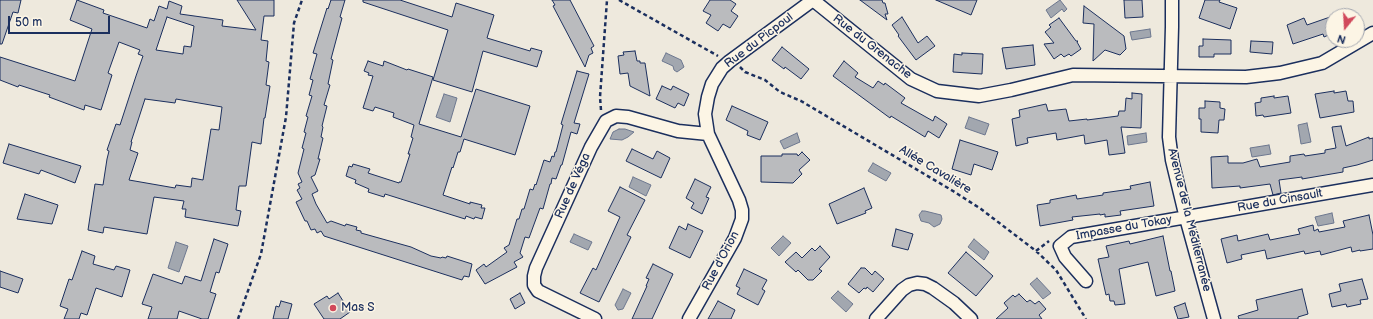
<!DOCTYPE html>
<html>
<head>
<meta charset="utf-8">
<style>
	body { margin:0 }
	#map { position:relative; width:1373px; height:319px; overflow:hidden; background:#eee9dd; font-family:"Balsamiq Sans",sans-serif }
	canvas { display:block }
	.north { position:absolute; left:1325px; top:8px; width:40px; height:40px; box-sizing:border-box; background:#fcf5e5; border:1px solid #a2a6af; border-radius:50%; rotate:198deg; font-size:11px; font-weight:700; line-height:16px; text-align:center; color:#1b2f5e }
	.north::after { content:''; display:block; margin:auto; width:14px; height:18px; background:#d1495b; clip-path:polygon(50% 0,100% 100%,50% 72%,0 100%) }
	.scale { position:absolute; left:8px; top:16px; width:102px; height:18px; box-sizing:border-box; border:2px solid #1b2f5e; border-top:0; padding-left:5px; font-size:12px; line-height:14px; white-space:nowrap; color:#1b2f5e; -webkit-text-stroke:3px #fcf5e5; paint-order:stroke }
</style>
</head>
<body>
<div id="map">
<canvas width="1373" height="319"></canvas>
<div class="north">N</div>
<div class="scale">50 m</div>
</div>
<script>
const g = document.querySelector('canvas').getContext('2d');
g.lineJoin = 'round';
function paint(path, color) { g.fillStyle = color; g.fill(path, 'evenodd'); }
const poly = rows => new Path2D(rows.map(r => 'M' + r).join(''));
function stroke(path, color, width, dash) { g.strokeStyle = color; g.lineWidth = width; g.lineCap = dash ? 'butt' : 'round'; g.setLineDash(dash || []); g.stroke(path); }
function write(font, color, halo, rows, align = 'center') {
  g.font = font + ' "Balsamiq Sans",sans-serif'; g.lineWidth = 3; g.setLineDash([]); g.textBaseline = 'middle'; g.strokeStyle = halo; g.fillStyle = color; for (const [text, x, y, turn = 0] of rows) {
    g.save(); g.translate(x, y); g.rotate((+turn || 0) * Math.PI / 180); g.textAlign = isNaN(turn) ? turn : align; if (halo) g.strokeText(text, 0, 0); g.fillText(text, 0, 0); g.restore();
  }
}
const water = poly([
	[1060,0,1067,9,1064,12,1062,9,1051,18,1046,10,1060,0],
	[1150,29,1151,37,1132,40,1130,32,1150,29],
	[666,53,681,60,684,67,677,72,674,70,673,66,662,61,666,53],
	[444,94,457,98,450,122,436,117,444,94],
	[969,117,989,124,985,135,965,128,969,117],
	[1307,123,1311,142,1301,144,1298,125,1307,123],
	[619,129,625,129,634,132,628,137,622,140,610,139,613,132,619,129],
	[797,133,800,142,784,149,780,141,797,133],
	[1146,133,1147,142,1128,145,1127,136,1146,133],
	[1269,145,1271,154,1252,157,1250,148,1269,145],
	[873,163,891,173,886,181,868,171,873,163],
	[633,177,651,185,646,196,629,187,633,177],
	[922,211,925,211,941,215,942,219,940,224,934,227,929,223,921,221,919,215,922,211],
	[1332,213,1334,223,1318,226,1315,217,1332,213],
	[574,234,592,242,588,250,570,242,574,234],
	[783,236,791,243,779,256,771,248,783,236],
	[974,239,989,252,984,260,968,247,974,239],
	[176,242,188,246,179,272,168,268,176,242],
	[1037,278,1051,293,1043,299,1030,284,1037,278],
	[623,289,631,293,623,309,618,310,615,305,623,289],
	[838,291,853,304,846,312,831,298,838,291]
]);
const building = poly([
	[0,0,21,0,18,13,13,12,2,44,0,44,0,0],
	[77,0,104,10,103,13,147,28,150,19,154,21,159,6,167,9,169,1,182,6,180,14,223,20,222,26,256,30,237,0,274,0,274,16,264,16,261,40,268,41,266,61,269,62,266,85,270,86,265,118,264,118,261,144,252,142,246,186,239,186,236,210,241,211,238,226,185,217,186,209,182,209,184,201,154,197,147,234,104,227,103,233,88,230,95,184,103,185,107,159,109,151,107,150,116,124,120,125,136,76,143,56,138,54,140,50,119,42,108,73,112,75,101,110,85,105,84,110,49,97,50,95,19,85,18,87,0,80,0,57,75,81,92,29,70,20,77,0],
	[167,17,194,26,191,47,184,46,183,54,156,50,167,17],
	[145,99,175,103,176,99,222,107,219,130,211,129,203,180,192,178,191,187,176,185,175,188,129,180,138,153,130,150,132,142,131,142,145,99],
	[331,0,345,0,340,17,342,18,331,59,333,60,328,84,330,85,324,105,327,106,322,126,323,127,321,137,323,138,318,159,320,159,315,175,311,177,318,191,312,194,316,204,327,223,331,221,345,226,346,224,357,227,356,230,361,231,361,233,411,247,431,256,441,258,442,257,446,258,447,256,472,264,469,277,464,276,462,280,324,236,321,231,317,233,315,229,311,230,307,221,305,221,296,202,302,199,297,190,300,188,298,184,302,182,298,173,304,149,302,148,306,133,304,132,308,117,306,116,312,96,309,95,313,80,310,79,317,54,313,53,327,8,328,9,331,0],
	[363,0,400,0,452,17,456,3,494,15,487,38,530,51,531,48,542,51,537,67,483,51,472,92,433,80,448,30,363,2,363,0],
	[552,0,570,0,594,46,591,48,593,53,589,55,585,67,553,6,555,5,552,0],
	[710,0,730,0,736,4,731,11,738,16,730,28,723,24,718,31,706,23,711,15,703,11,710,0],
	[860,0,882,0,883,3,885,3,888,14,885,14,887,20,860,0],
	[936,0,977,0,971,15,936,0],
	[1124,0,1142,0,1143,17,1125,18,1124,0],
	[1205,0,1220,0,1219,2,1237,8,1230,29,1199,18,1205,0],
	[1084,6,1124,36,1126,49,1120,55,1105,50,1093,61,1094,24,1083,23,1084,6],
	[1333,16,1333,33,1324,37,1323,34,1293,44,1287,25,1304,18,1307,25,1333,16],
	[902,17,918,43,927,36,935,46,916,60,898,36,899,35,892,25,902,17],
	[1059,18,1076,41,1078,41,1077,42,1081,49,1071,56,1069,54,1064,57,1061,54,1054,59,1044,44,1054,43,1045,32,1051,27,1049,25,1059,18],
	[1203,39,1231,40,1231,54,1214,54,1214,57,1199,57,1199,46,1203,46,1203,39],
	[1251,41,1273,42,1272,54,1250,52,1251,41],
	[1033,45,1035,65,1006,69,1002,48,1033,45],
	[782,47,809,69,801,79,785,67,784,69,772,60,782,47],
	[635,51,637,61,640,61,640,63,645,63,650,96,630,86,628,73,620,74,618,56,624,55,623,52,635,51],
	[962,53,983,54,982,74,953,72,954,54,962,55,962,53],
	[368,61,383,66,384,61,407,70,408,69,433,77,419,124,461,137,476,89,530,106,515,155,464,139,460,152,458,152,453,168,452,167,443,195,470,204,470,202,482,205,481,208,485,208,482,219,475,217,474,219,466,216,465,219,385,194,384,197,368,192,369,189,355,183,356,180,346,176,349,166,352,167,353,164,370,169,368,173,399,183,399,182,401,182,410,154,408,154,413,138,411,137,414,125,393,117,394,113,375,107,373,111,363,108,373,76,368,75,369,73,364,71,368,61],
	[844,61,858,73,855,77,873,88,878,81,884,85,885,83,905,98,901,103,933,121,935,116,947,124,939,138,928,131,925,137,891,116,890,118,833,76,844,61],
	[577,71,589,74,574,123,580,124,577,134,571,132,562,165,561,165,556,179,552,178,551,184,550,184,543,209,540,208,529,238,525,237,520,253,523,257,514,262,517,267,485,284,476,270,484,264,486,267,507,252,504,248,509,245,517,219,519,219,522,209,524,209,530,189,533,190,535,184,536,185,544,160,550,162,552,156,554,157,555,152,556,152,563,125,561,124,577,71],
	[662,86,671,90,673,86,689,94,684,106,678,103,675,108,656,99,662,86],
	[1334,91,1334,93,1346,91,1348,101,1353,101,1354,112,1320,118,1315,94,1334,91],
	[1132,93,1142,94,1141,128,1121,127,1125,153,1109,155,1107,140,1085,144,1084,135,1057,140,1056,133,1027,138,1028,143,1016,146,1012,119,1020,117,1019,110,1046,104,1048,111,1066,109,1069,121,1087,119,1087,120,1118,116,1119,111,1125,111,1126,98,1132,99,1132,93],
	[1274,96,1274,98,1288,96,1291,113,1264,117,1263,115,1256,116,1255,103,1261,102,1261,98,1274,96],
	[1205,101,1220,102,1220,108,1225,109,1224,120,1219,120,1218,133,1201,132,1201,119,1199,119,1199,108,1205,108,1205,101],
	[732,106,768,122,760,140,747,135,748,131,726,120,732,106],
	[1341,126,1346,146,1369,137,1369,139,1373,138,1373,160,1357,165,1343,168,1343,172,1302,179,1302,177,1279,180,1281,193,1273,195,1270,184,1240,188,1240,186,1212,188,1211,157,1228,156,1228,163,1243,163,1257,159,1260,167,1290,162,1290,156,1304,154,1305,156,1325,153,1325,150,1336,148,1332,127,1341,126],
	[960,140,998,152,992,170,974,164,971,175,952,169,960,140],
	[9,144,81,166,75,183,41,170,39,174,3,163,9,144],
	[632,149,653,159,657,151,670,158,661,178,626,161,632,149],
	[802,152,810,160,799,170,802,174,793,183,761,182,761,156,782,156,782,154,797,154,798,156,802,152],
	[695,179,711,187,706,197,709,198,702,214,691,208,694,203,686,198,695,179],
	[1150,182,1154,206,1120,211,1121,215,1105,217,1105,214,1100,215,1100,214,1072,217,1073,220,1040,226,1037,205,1050,203,1050,200,1076,195,1077,199,1103,195,1103,193,1131,189,1130,186,1150,182],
	[620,187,645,200,627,235,631,237,599,302,580,293,593,268,596,270,620,217,608,211,620,187],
	[864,188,872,208,865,211,866,213,837,224,829,204,864,188],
	[25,194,58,205,52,224,17,219,25,194],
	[1369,215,1373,235,1373,249,1360,251,1360,250,1352,252,1351,247,1321,255,1320,251,1305,254,1304,251,1267,259,1265,250,1241,255,1242,259,1227,263,1221,239,1237,235,1238,241,1268,234,1270,240,1300,234,1298,229,1313,225,1314,231,1318,229,1319,232,1345,227,1343,221,1369,215],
	[688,224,703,231,690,258,669,248,679,226,686,230,688,224],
	[896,229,913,234,908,250,892,246,896,229],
	[1163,236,1170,271,1171,271,1175,291,1156,296,1148,262,1119,269,1125,304,1115,305,1114,301,1110,301,1109,294,1106,295,1098,259,1109,257,1106,246,1129,241,1130,244,1163,236],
	[214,239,228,244,219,273,216,272,210,292,216,294,208,319,202,319,179,311,177,319,148,319,152,307,142,304,153,274,182,284,185,276,201,281,214,239],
	[820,246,830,257,819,269,822,271,813,280,808,280,798,270,796,272,785,262,796,252,802,258,812,248,815,251,820,246],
	[82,251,95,256,93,264,114,270,116,266,130,270,122,297,96,288,87,315,81,313,79,319,64,319,68,309,60,306,69,279,72,280,82,251],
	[966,252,993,276,976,296,948,273,966,252],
	[653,264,673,274,652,319,632,319,647,286,646,286,649,279,646,278,653,264],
	[861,268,865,268,872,275,875,271,884,279,873,292,867,287,866,289,864,288,859,293,848,284,861,268],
	[744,269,767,280,762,289,765,291,758,305,737,294,740,288,736,286,744,269],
	[0,271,23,279,18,293,0,287,0,271],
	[1362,279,1368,299,1360,300,1361,304,1347,307,1346,304,1332,307,1329,294,1341,291,1339,284,1362,279],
	[1302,289,1308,314,1298,317,1298,319,1239,319,1238,316,1258,310,1256,300,1302,289],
	[338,293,350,312,340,319,324,319,314,304,327,296,329,299,338,293],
	[520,293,525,303,515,309,510,299,520,293],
	[1019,294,1027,302,1030,300,1035,304,1039,301,1046,309,1039,315,1042,319,996,319,1008,308,1004,303,1013,295,1015,297,1019,294],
	[281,301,292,304,288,319,273,319,276,306,279,307,281,301],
	[718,301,735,310,731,319,708,319,718,301],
	[1185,303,1189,317,1178,319,1174,307,1185,303]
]);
const path = poly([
	[619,0,718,56],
	[740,67,745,72,765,80,780,92,801,101,953,191,981,209,1036,251,1056,270,1086,319],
	[601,110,600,97,607,0],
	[1036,251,1049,241],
	[238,319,261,254,286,117,294,23,302,0]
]);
const minor = poly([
	[813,0,911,79,937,91,979,96,1011,90,1073,75,1246,77,1280,73,1322,63,1373,33],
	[1172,0,1172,27,1169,137,1172,160,1186,218,1214,319],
	[1086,281,1065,257,1060,246,1071,237,1373,185],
	[595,319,538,291,534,285,534,276,536,268,591,147,606,121,616,116,628,117,678,131,708,134],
	[689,319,735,238,742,219,742,210,739,200,708,134,705,114,708,97,712,84,722,68,730,61,813,0],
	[876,319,902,290,909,285,917,283,925,284,933,288,954,303,971,319]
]);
const markers = [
	[333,308,4,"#d1495b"]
];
const streetNames = [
	["Rue du Picpoul",759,41,-37],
	["Rue du Grenache",872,47,38],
	["Allée Cavalière",935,170,31],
	["Rue de Véga",573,186,-66],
	["Rue du Cinsault",1280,201,-10],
	["Avenue de la Méditerranée",1189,220,76],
	["Impasse du Tokay",1124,228,-10],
	["Rue d'Orion",721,261,-62]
];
const poiNames = [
	["Mas S",341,308]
];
paint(water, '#a2a7af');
stroke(water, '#6c778f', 1);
paint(building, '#babbbe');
stroke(building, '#1b2f5e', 1);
stroke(minor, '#1b2f5e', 15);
stroke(path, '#1b2f5e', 2.5, [4, 3]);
stroke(minor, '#fcf5e5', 12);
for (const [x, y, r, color] of markers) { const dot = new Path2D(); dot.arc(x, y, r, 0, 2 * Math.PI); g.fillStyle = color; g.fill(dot); stroke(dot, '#fcf5e5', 1.5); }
write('12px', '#1b2f5e', '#fcf5e5', streetNames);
write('12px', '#1b2f5e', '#fcf5e5', poiNames, 'left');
</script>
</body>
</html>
